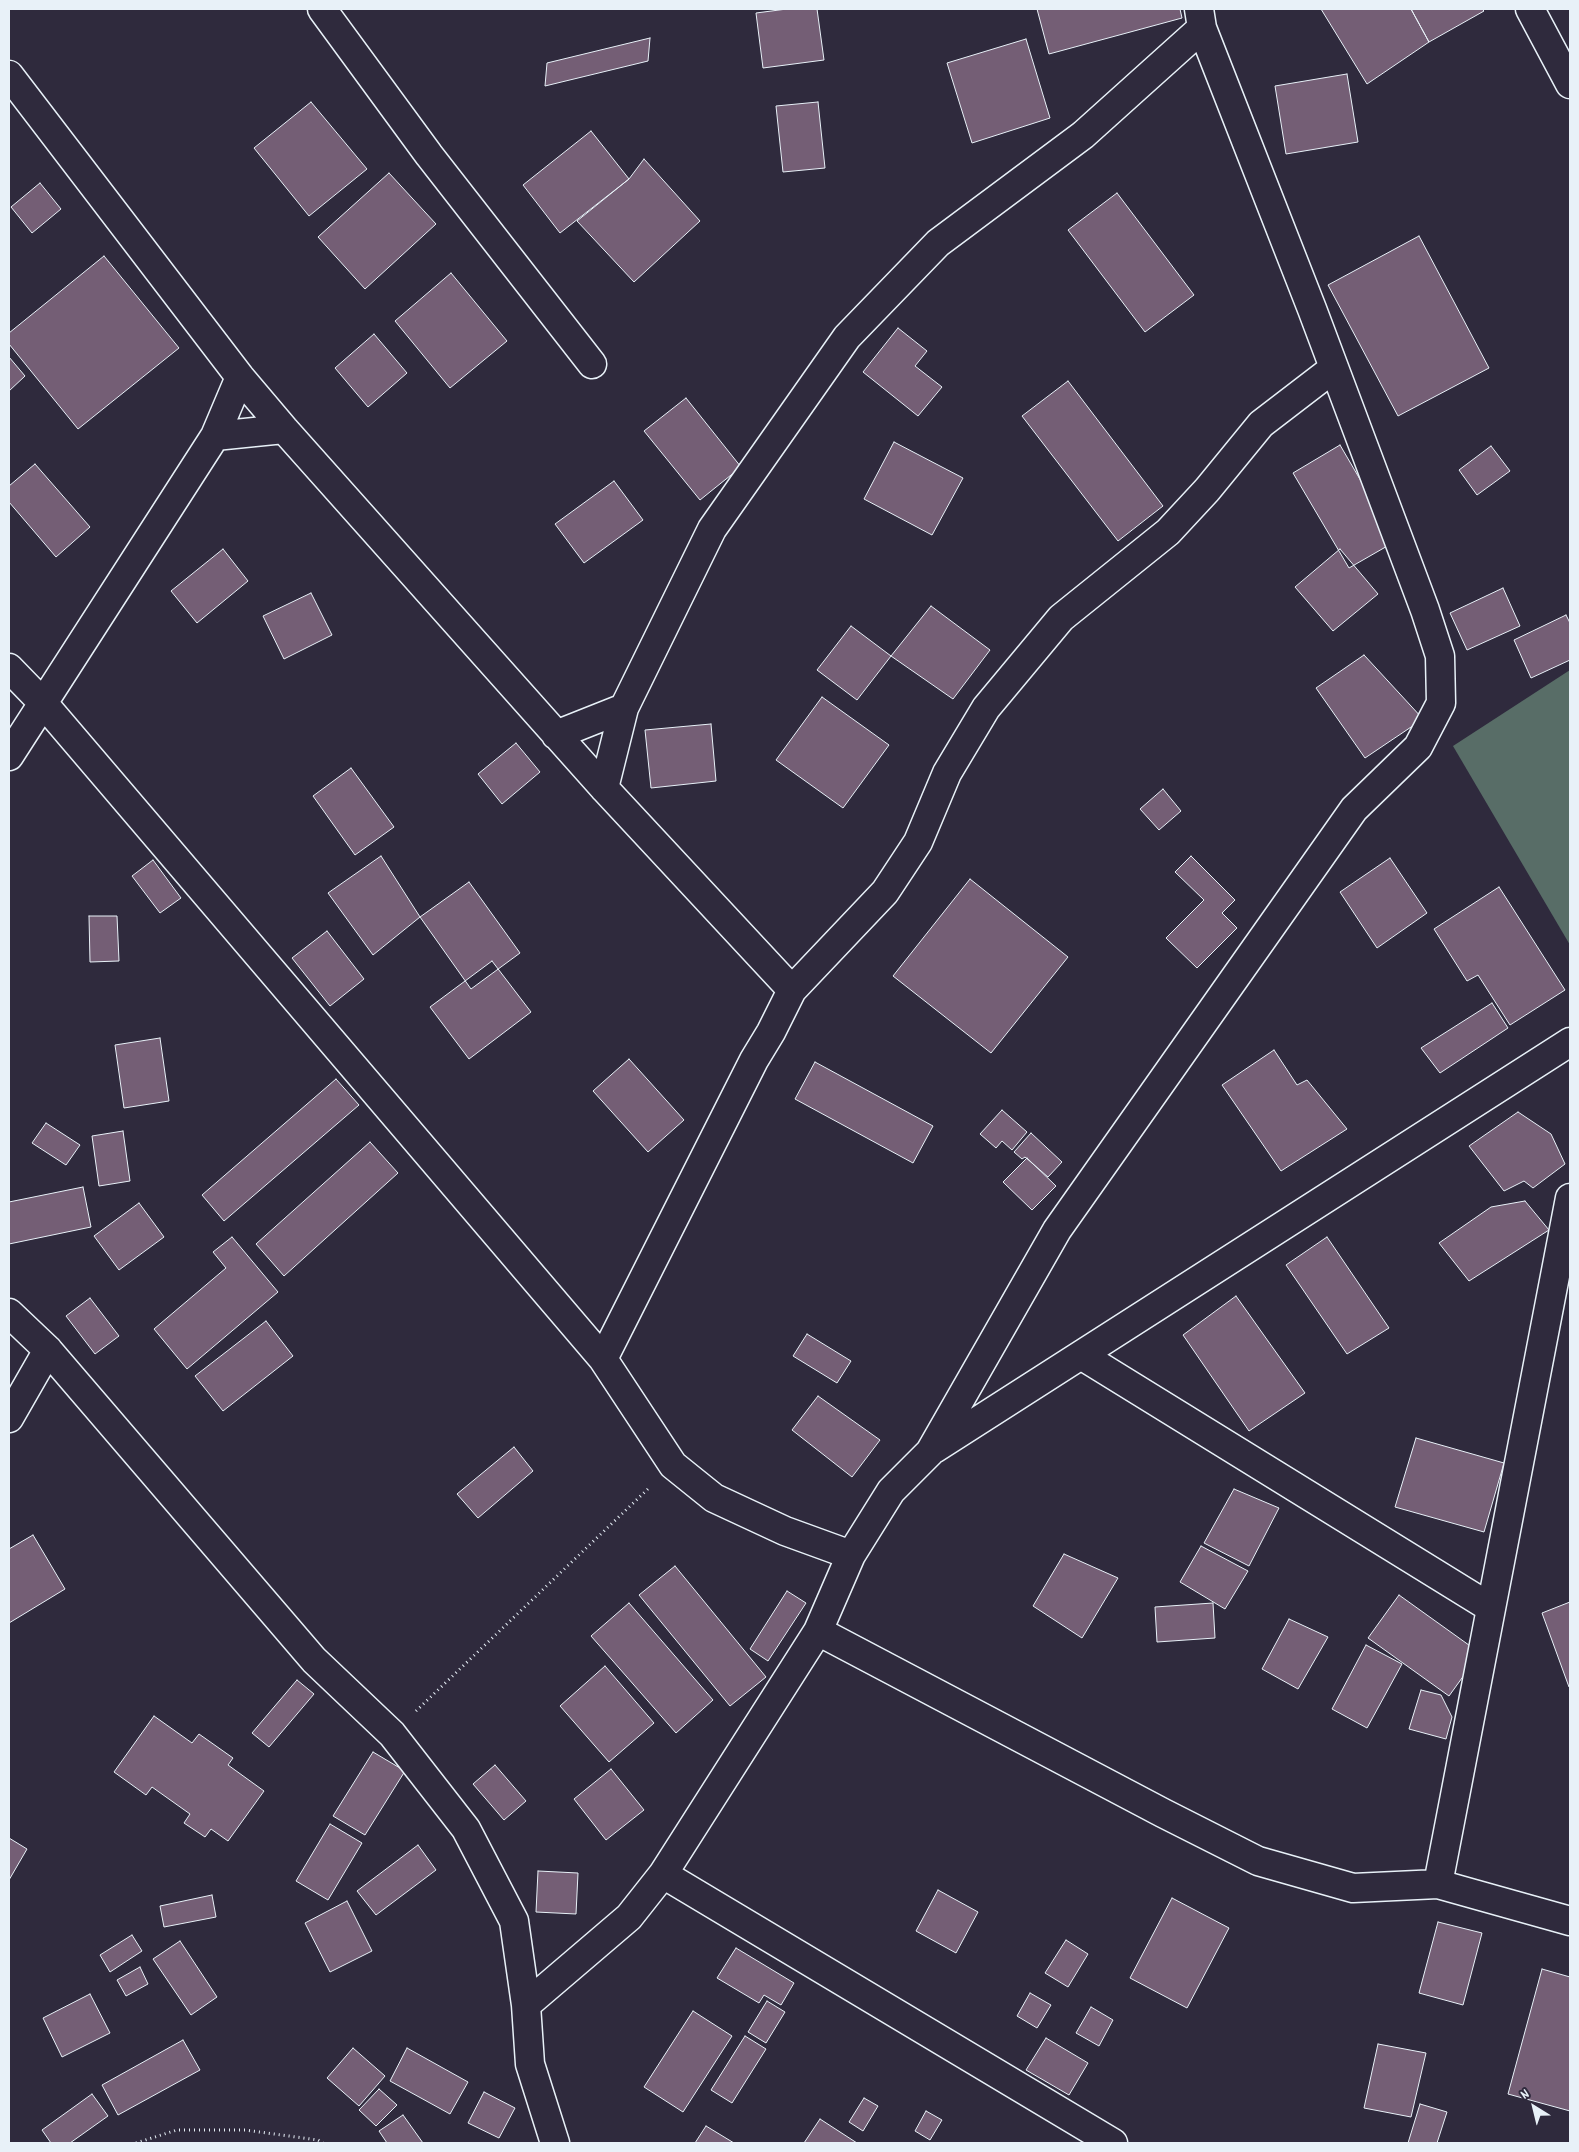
<!DOCTYPE html>
<html>
<head>
<meta charset="utf-8">
<style>
	body { margin:0 }
	#map { position:relative; width:1579px; height:2152px; overflow:hidden; background:#2f2a3d; font-family:Dekko,sans-serif }
	canvas { display:block }
	.frame { position:absolute; inset:0; border:10px solid #e8f1f8; pointer-events:none }
	.north { position:absolute; left:1509px; top:2082px; width:50px; height:50px; -webkit-text-stroke:4px #2f2a3d; paint-order:stroke; rotate:324deg; font-size:14px; font-weight:700; line-height:20px; text-align:center; color:#e8f1f8 }
	.north::after { content:''; display:block; margin:auto; width:18px; height:22px; background:#e8f1f8; clip-path:polygon(50% 0,100% 100%,50% 72%,0 100%) }
</style>
</head>
<body>
<div id="map">
<canvas width="1579" height="2152"></canvas>
<div class="frame"></div>
<div class="north">N</div>
</div>
<script>
const g = document.querySelector('canvas').getContext('2d');
g.lineJoin = 'round';
function paint(path, color) { g.fillStyle = color; g.fill(path, 'evenodd'); }
const poly = rows => new Path2D(rows.map(r => 'M' + r).join(''));
function stroke(path, color, width, dash) { g.strokeStyle = color; g.lineWidth = width; g.lineCap = dash ? 'butt' : 'round'; g.setLineDash(dash || []); g.stroke(path); }
const green = poly([
	[1570,670,1570,945,1453,746]
]);
const building = poly([
	[787,9,817,9,824,60,763,68,756,13,787,9],
	[1037,9,1180,9,1182,18,1049,54,1037,9],
	[1321,9,1411,9,1429,42,1367,84,1321,9],
	[1411,9,1482,9,1484,11,1429,42,1411,9],
	[650,38,648,61,545,86,547,63,650,38],
	[1026,39,1050,118,972,143,947,63,1026,39],
	[1347,74,1358,142,1286,154,1275,86,1347,74],
	[311,102,367,169,309,216,254,148,311,102],
	[818,102,825,168,783,172,776,106,818,102],
	[591,131,629,179,560,233,523,185,591,131],
	[644,159,700,221,634,282,577,221,629,179,644,159],
	[389,173,436,224,365,289,318,237,389,173],
	[40,183,61,209,32,233,11,207,40,183],
	[1117,193,1194,295,1145,332,1068,230,1117,193],
	[1419,236,1489,368,1398,416,1328,285,1419,236],
	[104,256,179,348,78,429,9,344,9,333,104,256],
	[451,273,507,341,450,388,395,321,451,273],
	[898,328,927,351,915,366,942,387,918,416,863,372,898,328],
	[374,334,407,373,368,407,335,368,374,334],
	[9,357,25,376,9,391,9,357],
	[1068,381,1163,506,1118,541,1022,416,1068,381],
	[686,398,741,467,700,500,644,431,686,398],
	[894,442,963,478,932,535,864,499,894,442],
	[1340,445,1396,541,1349,568,1293,473,1340,445],
	[1491,446,1510,471,1477,495,1459,470,1491,446],
	[35,464,90,527,56,557,9,502,9,486,35,464],
	[614,481,643,520,584,563,555,524,614,481],
	[223,549,248,581,197,623,171,591,223,549],
	[1340,549,1378,594,1333,631,1295,587,1340,549],
	[1503,588,1520,626,1467,650,1450,613,1503,588],
	[311,593,332,635,284,659,263,616,311,593],
	[931,606,990,650,953,699,891,656,931,606],
	[1566,615,1570,623,1570,660,1531,678,1514,640,1566,615],
	[851,626,891,656,857,700,817,670,851,626],
	[1364,655,1423,719,1365,758,1316,688,1364,655],
	[822,697,889,745,843,808,776,760,822,697],
	[711,724,716,781,651,788,645,730,711,724],
	[516,743,540,772,502,804,478,774,516,743],
	[351,768,394,827,355,855,313,796,351,768],
	[1163,789,1181,811,1159,830,1140,809,1163,789],
	[381,856,420,917,373,955,328,893,381,856],
	[1191,856,1235,900,1222,913,1237,928,1197,968,1166,938,1204,900,1175,872,1191,856],
	[1390,858,1427,913,1377,948,1340,892,1390,858],
	[153,860,181,898,160,913,132,876,153,860],
	[970,879,1068,957,991,1053,893,976,970,879],
	[469,882,520,953,471,989,420,917,469,882],
	[1499,887,1565,990,1510,1025,1478,975,1467,981,1434,929,1499,887],
	[89,916,117,916,119,961,90,962,89,916],
	[327,931,364,979,330,1006,292,958,327,931],
	[492,961,531,1012,469,1059,430,1007,492,961],
	[1492,1003,1508,1028,1440,1073,1421,1048,1492,1003],
	[160,1038,169,1101,124,1108,115,1045,160,1038],
	[1274,1050,1297,1085,1307,1080,1347,1129,1281,1171,1222,1085,1274,1050],
	[629,1059,684,1120,648,1152,593,1091,629,1059],
	[815,1062,933,1126,913,1163,795,1099,815,1062],
	[336,1079,359,1105,224,1221,202,1195,336,1079],
	[1002,1110,1027,1132,1012,1150,1002,1141,996,1148,980,1134,1002,1110],
	[1518,1112,1551,1134,1565,1164,1533,1188,1524,1181,1504,1191,1469,1146,1518,1112],
	[46,1123,80,1145,66,1165,32,1143,46,1123],
	[123,1131,130,1181,99,1186,92,1136,123,1131],
	[1031,1133,1062,1162,1048,1177,1025,1157,1022,1159,1014,1152,1031,1133],
	[370,1142,398,1173,284,1276,256,1244,370,1142],
	[1027,1158,1056,1186,1032,1210,1003,1182,1027,1158],
	[83,1187,91,1227,9,1244,9,1202,83,1187],
	[1525,1201,1549,1230,1469,1281,1439,1243,1491,1207,1525,1201],
	[139,1203,164,1237,119,1270,94,1236,139,1203],
	[232,1237,278,1292,187,1369,154,1329,226,1268,213,1252,232,1237],
	[1327,1237,1389,1328,1347,1354,1286,1265,1327,1237],
	[1236,1296,1305,1393,1249,1431,1183,1335,1236,1296],
	[90,1298,119,1336,95,1354,66,1316,90,1298],
	[266,1321,293,1356,223,1411,195,1376,266,1321],
	[807,1334,851,1361,837,1383,793,1356,807,1334],
	[818,1396,880,1440,852,1477,792,1430,818,1396],
	[1416,1438,1504,1463,1484,1532,1395,1507,1416,1438],
	[514,1447,533,1471,478,1518,457,1494,514,1447],
	[1234,1489,1279,1508,1249,1566,1204,1543,1234,1489],
	[33,1535,65,1589,9,1623,9,1549,33,1535],
	[1201,1546,1248,1571,1225,1609,1180,1582,1201,1546],
	[1064,1554,1118,1578,1082,1638,1033,1606,1064,1554],
	[675,1566,766,1677,730,1706,639,1595,675,1566],
	[787,1591,806,1603,768,1661,750,1649,787,1591],
	[1399,1595,1480,1653,1449,1696,1368,1638,1399,1595],
	[1570,1602,1570,1686,1569,1687,1542,1613,1570,1602],
	[629,1603,713,1700,676,1733,591,1636,629,1603],
	[1213,1603,1215,1638,1157,1642,1155,1607,1213,1603],
	[1289,1619,1328,1637,1298,1689,1262,1669,1289,1619],
	[1366,1645,1402,1664,1367,1728,1332,1709,1366,1645],
	[605,1666,654,1723,609,1762,560,1706,605,1666],
	[297,1680,314,1694,269,1747,252,1733,297,1680],
	[1421,1690,1441,1695,1452,1717,1446,1739,1409,1729,1421,1690],
	[154,1716,192,1743,199,1734,233,1758,228,1765,264,1791,228,1841,211,1829,205,1837,184,1823,190,1814,152,1787,146,1795,114,1772,154,1716],
	[373,1752,405,1771,365,1835,333,1816,373,1752],
	[495,1765,526,1801,504,1820,473,1784,495,1765],
	[611,1769,644,1810,606,1840,574,1799,611,1769],
	[330,1824,362,1843,328,1900,296,1881,330,1824],
	[9,1838,27,1849,9,1880,9,1838],
	[418,1845,436,1870,376,1915,357,1891,418,1845],
	[538,1871,578,1873,576,1914,536,1912,538,1871],
	[938,1890,978,1912,956,1953,916,1931,938,1890],
	[212,1895,216,1917,164,1927,160,1906,212,1895],
	[1172,1898,1229,1928,1187,2008,1130,1978,1172,1898],
	[347,1901,372,1951,330,1972,305,1923,347,1901],
	[1438,1922,1482,1933,1463,2005,1419,1993,1438,1922],
	[132,1935,142,1951,110,1972,100,1955,132,1935],
	[1066,1940,1088,1954,1068,1987,1045,1973,1066,1940],
	[180,1941,217,1997,191,2015,153,1959,180,1941],
	[736,1948,794,1983,781,2005,764,1995,759,2003,717,1978,736,1948],
	[140,1967,148,1984,126,1996,117,1980,140,1967],
	[1542,1969,1570,1977,1570,2111,1508,2094,1542,1969],
	[1030,1993,1051,2005,1037,2028,1017,2016,1030,1993],
	[90,1994,110,2033,62,2057,43,2018,90,1994],
	[767,2001,785,2012,766,2043,748,2032,767,2001],
	[1091,2007,1113,2020,1099,2046,1076,2033,1091,2007],
	[693,2011,732,2036,683,2112,644,2087,693,2011],
	[745,2036,766,2049,732,2103,711,2090,745,2036],
	[1046,2038,1088,2063,1069,2095,1026,2070,1046,2038],
	[183,2040,200,2070,118,2115,102,2085,183,2040],
	[1378,2044,1426,2053,1411,2117,1364,2108,1378,2044],
	[353,2048,385,2076,359,2106,327,2078,353,2048],
	[407,2048,468,2082,450,2114,390,2081,407,2048],
	[379,2089,397,2105,376,2126,359,2110,379,2089],
	[484,2092,515,2108,499,2138,468,2123,484,2092],
	[92,2094,108,2116,70,2143,51,2143,42,2130,92,2094],
	[864,2098,878,2106,863,2131,849,2122,864,2098],
	[1420,2104,1447,2112,1437,2143,1408,2143,1420,2104],
	[926,2111,942,2120,930,2140,915,2131,926,2111],
	[403,2115,423,2143,387,2143,379,2131,403,2115],
	[820,2119,857,2143,804,2143,820,2119],
	[706,2126,734,2143,695,2143,706,2126]
]);
const path = poly([
	[416,1711,650,1487],
	[136,2143,177,2130,245,2130,318,2140,323,2143]
]);
const street = poly([
	[322,9,429,155,592,364],
	[1530,9,1570,84],
	[9,75,240,377,284,429,604,788,792,990],
	[215,436,284,429],
	[9,668,44,704,603,1359,673,1465,714,1498,785,1531,851,1555],
	[556,735,624,708],
	[9,756,215,436,240,377],
	[604,788,624,708,712,529,847,337,938,243,1083,135,1202,28],
	[9,1313,48,1350,314,1660,392,1734,466,1829,514,1921,526,2005,530,2064,555,2143],
	[1081,1355,1491,1608],
	[603,1359,754,1060,771,1032,792,990,885,892,918,842,947,773,986,708,1061,618,1168,532,1207,490,1261,424,1334,368],
	[9,1418,48,1350],
	[934,1449,1570,1042],
	[818,1631,1163,1813,1258,1861,1353,1888,1438,1884,1570,1921],
	[663,1874,1113,2143],
	[1438,1884,1570,1198],
	[526,2005,629,1917,663,1874,818,1631,851,1555,891,1491,930,1452,1057,1230,1354,809,1418,747,1441,703,1440,656,1425,610,1312,309,1202,28,1199,9]
]);
paint(green, '#586d67');
paint(building, '#745e75');
stroke(building, '#e8f1f8', 1);
stroke(street, '#e8f1f8', 31);
stroke(path, '#e8f1f8', 3, [1, 4]);
stroke(street, '#2f2a3d', 28);
</script>
</body>
</html>
